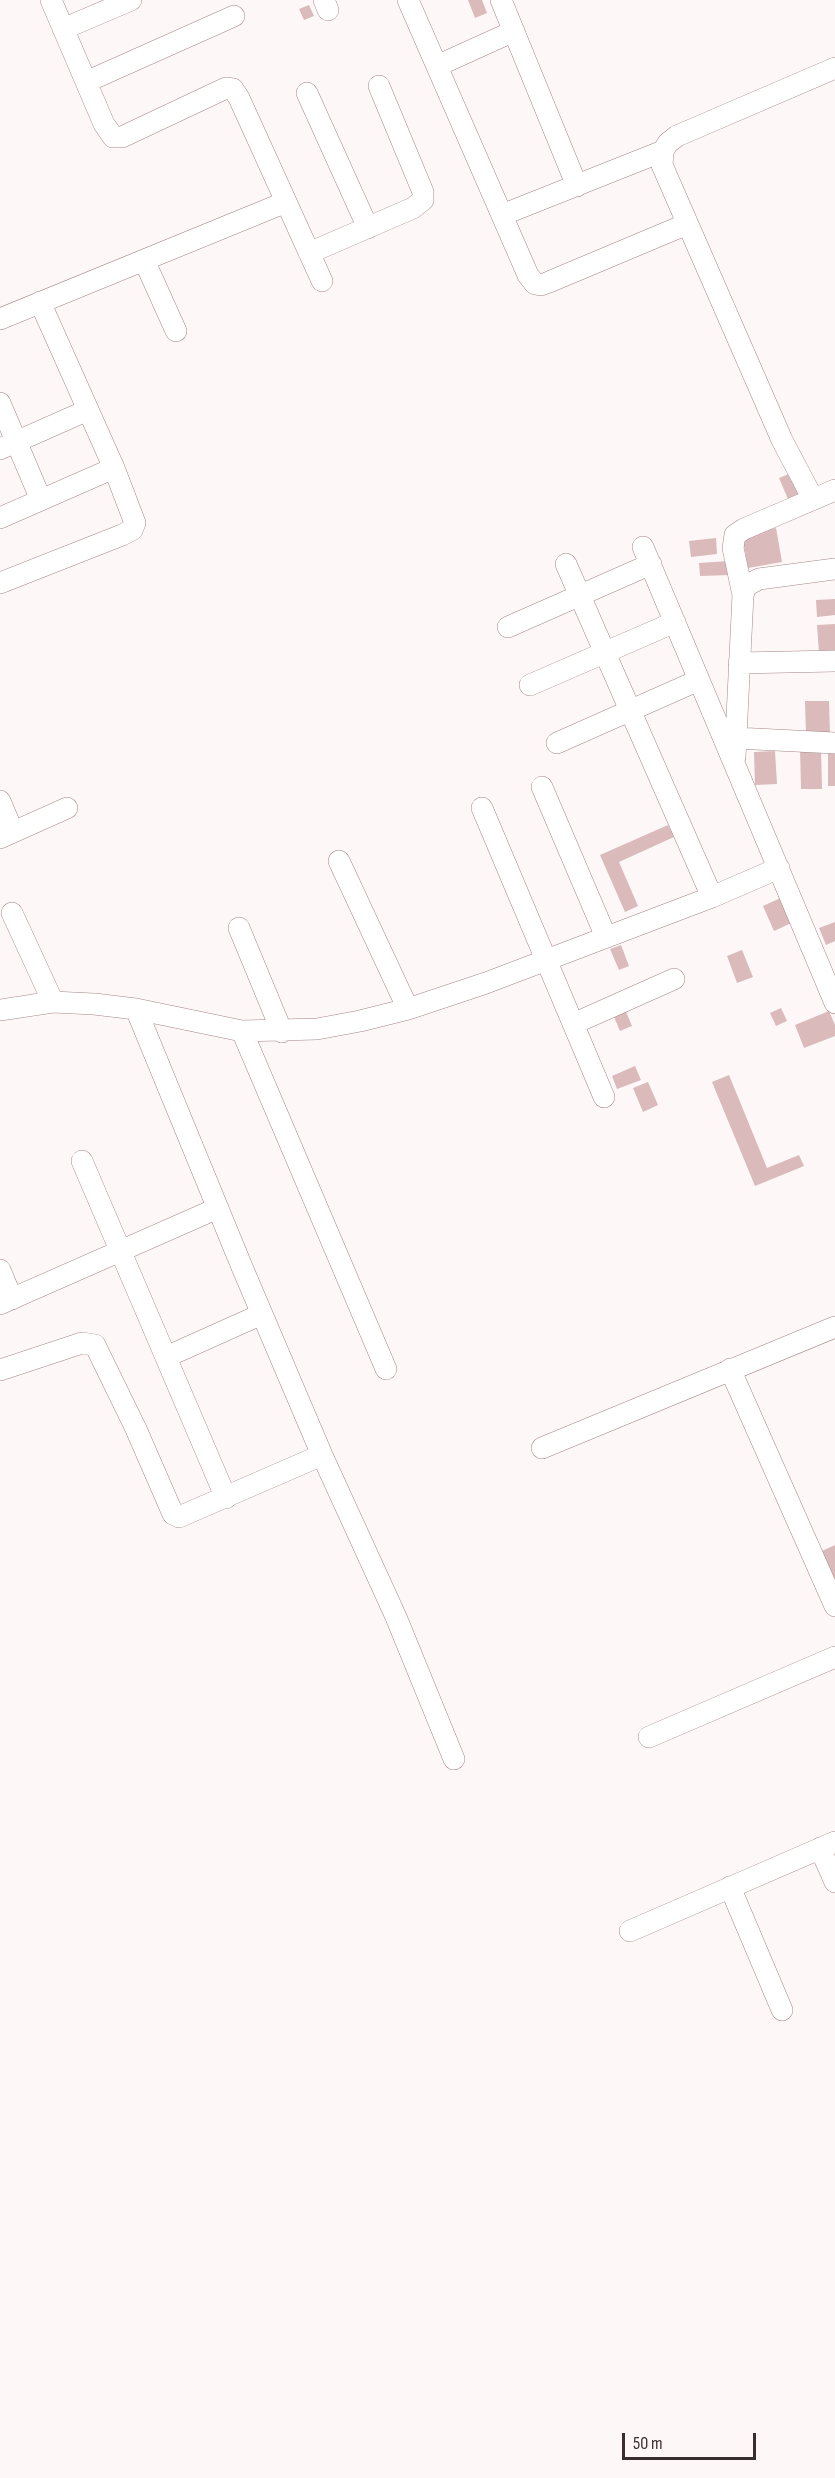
<!DOCTYPE html>
<html>
<head>
<meta charset="utf-8">
<style>
	body { margin:0 }
	#map { position:relative; width:835px; height:2478px; overflow:hidden; background:#fef7f7; font-family:"Sofia Sans Condensed",sans-serif }
	canvas { display:block }
	.scale { position:absolute; left:622px; top:2433px; width:134px; height:27px; box-sizing:border-box; border:3px solid #392d2d; border-top:0; padding-left:8px; font-size:18px; line-height:21px; white-space:nowrap; color:#392d2d; -webkit-text-stroke:4px #fef7f7; paint-order:stroke }
</style>
</head>
<body>
<div id="map">
<canvas width="835" height="2478"></canvas>
<div class="scale">50 m</div>
</div>
<script>
const g = document.querySelector('canvas').getContext('2d');
g.lineJoin = 'round';
function paint(path, color) { g.fillStyle = color; g.fill(path, 'evenodd'); }
const poly = rows => new Path2D(rows.map(r => 'M' + r).join(''));
function stroke(path, color, width, dash) { g.strokeStyle = color; g.lineWidth = width; g.lineCap = dash ? 'butt' : 'round'; g.setLineDash(dash || []); g.stroke(path); }
const building = poly([
	[468,0,482,0,487,13,475,18],
	[309,5,314,16,304,20,299,9],
	[796,471,805,491,788,499,779,478],
	[776,528,782,562,748,568,742,534],
	[716,538,717,554,691,557,689,541],
	[729,561,730,575,700,576,699,563],
	[835,599,835,615,817,617,816,600],
	[835,624,835,652,819,653,817,625],
	[805,701,829,701,830,735,806,735],
	[800,748,821,748,822,789,801,789],
	[828,748,835,748,835,786,828,786],
	[775,751,777,784,755,785,754,752],
	[668,825,674,837,619,862,638,906,625,912,600,855],
	[787,895,798,920,774,931,763,906],
	[835,922,835,941,826,945,819,928],
	[621,945,629,966,619,970,610,949],
	[742,950,753,977,737,983,727,956],
	[624,1007,632,1026,620,1031,612,1012],
	[781,1008,787,1021,776,1026,770,1013],
	[829,1011,835,1025,835,1036,804,1048,795,1025],
	[635,1066,641,1080,617,1089,612,1076],
	[729,1075,767,1168,799,1155,804,1166,755,1186,712,1082],
	[648,1082,658,1105,643,1112,633,1088],
	[835,1545,835,1580,828,1583,815,1554]
]);
const minor = poly([
	[51,0,104,124,113,137,122,137,226,88,233,89,239,98,322,281],
	[324,0,328,10],
	[408,0,528,275,535,284,541,285,549,282,687,224],
	[501,0,577,186],
	[63,29,131,0],
	[439,65,514,31],
	[86,82,234,16],
	[307,93,368,228],
	[502,215,663,151],
	[309,253,413,208,423,200,423,192,379,86],
	[144,260,176,331],
	[0,319,286,202],
	[0,403,41,500],
	[0,449,88,410],
	[813,499,782,440,662,165,663,151,668,143,677,136,835,68],
	[0,518,114,468],
	[643,547,835,1003],
	[566,564,712,897],
	[0,583,122,535,132,530,135,523,114,468,40,302],
	[743,595,733,548,735,535,744,529,835,490],
	[508,627,651,564],
	[739,663,835,661],
	[530,685,675,622],
	[736,738,835,743],
	[557,743,699,680],
	[735,757,743,595,746,586,759,579,835,569],
	[542,787,606,937],
	[0,801,13,832],
	[482,808,604,1097],
	[0,838,67,808],
	[339,861,408,1009],
	[12,913,53,1002],
	[239,928,282,1032],
	[136,1009,242,1267,322,1455,396,1617,454,1759],
	[0,1010,53,1002,94,1004,136,1009,242,1031,317,1029,360,1021,408,1009,486,983,712,897,779,868],
	[573,1024,674,979],
	[242,1031,386,1369],
	[82,1161,226,1498],
	[0,1270,12,1299],
	[0,1304,218,1208],
	[166,1357,262,1314],
	[730,1369,835,1606],
	[0,1370,82,1343,95,1345,136,1429,173,1514,179,1517,322,1455],
	[542,1448,835,1327],
	[649,1737,835,1657],
	[820,1848,835,1882],
	[730,1887,782,2010],
	[630,1931,835,1842]
]);
paint(building, '#dababa');
stroke(minor, '#a58787', 22);
stroke(minor, '#fff', 21);
</script>
</body>
</html>
